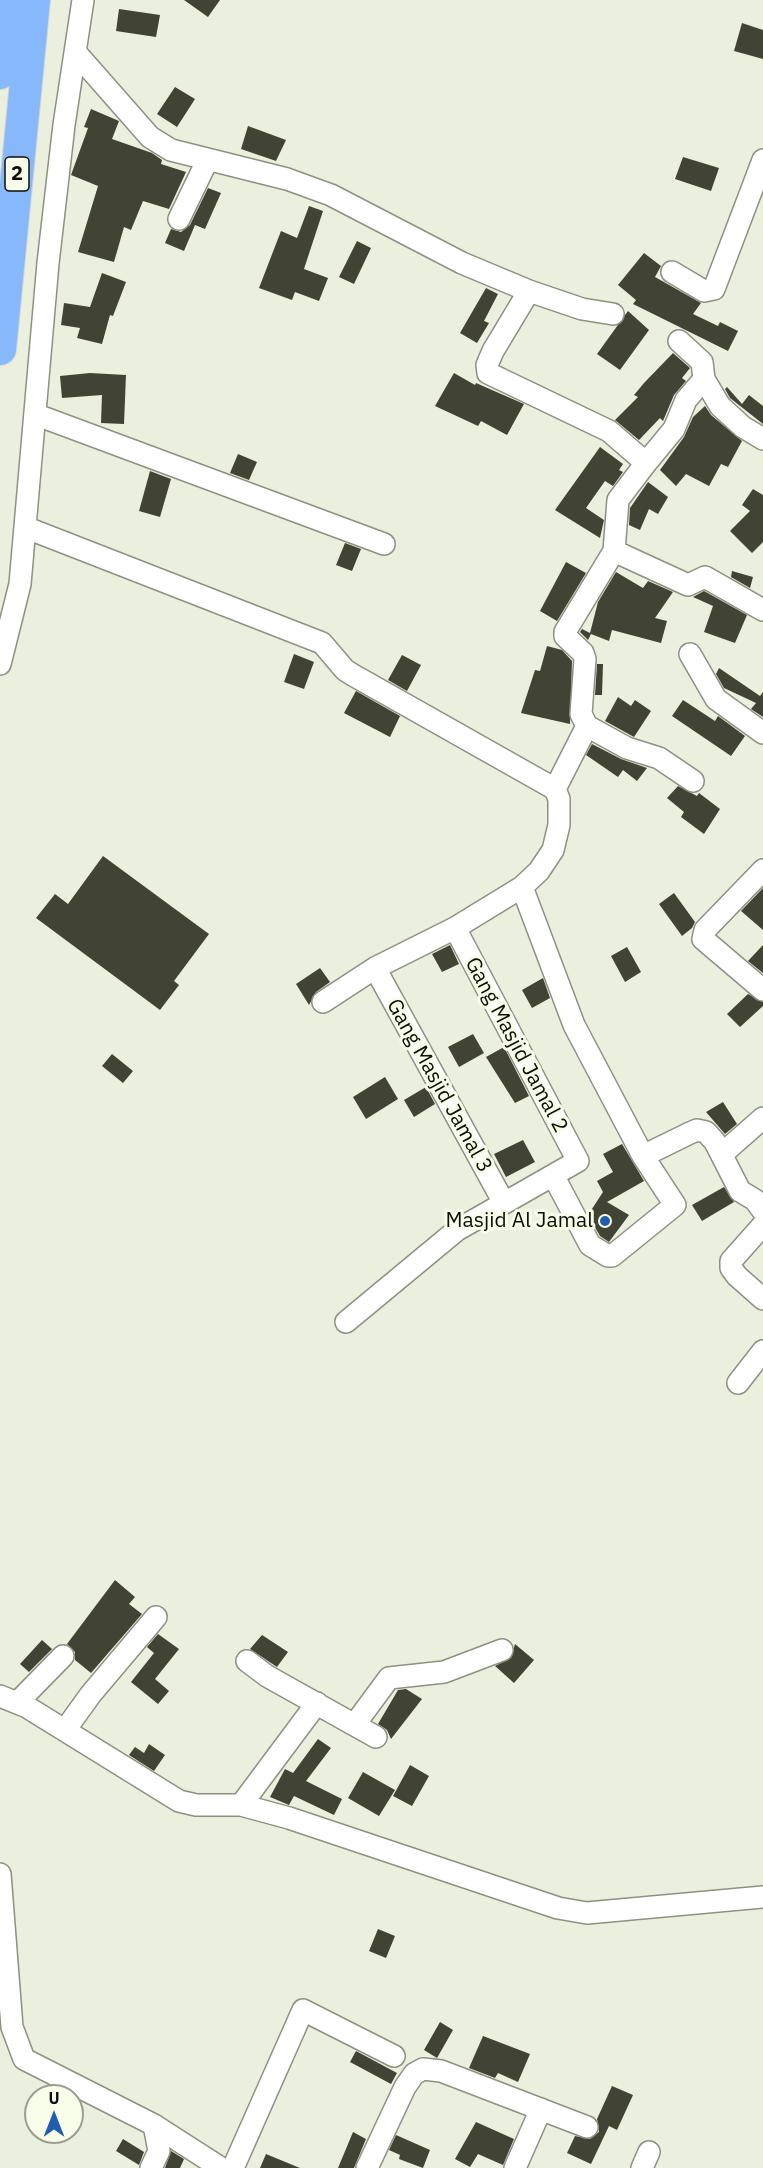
<!DOCTYPE html>
<html>
<head>
<meta charset="utf-8">
<style>
	body { margin:0 }
	#map { position:relative; width:763px; height:2168px; overflow:hidden; background:#ebefdd; font-family:"IBM Plex Sans",sans-serif }
	canvas { display:block }
	.north { position:absolute; left:24px; top:2084px; width:60px; height:60px; box-sizing:border-box; background:#f8fdea; border:2px solid #9a9d90; border-radius:50%; rotate:0deg; font-size:16px; font-weight:700; line-height:24px; text-align:center; color:#0d0e08 }
	.north::after { content:''; display:block; margin:auto; width:21px; height:27px; background:#205dae; clip-path:polygon(50% 0,100% 100%,50% 72%,0 100%) }
</style>
</head>
<body>
<div id="map">
<canvas width="763" height="2168"></canvas>
<div class="north">U</div>
</div>
<script>
const g = document.querySelector('canvas').getContext('2d');
g.lineJoin = 'round';
function paint(path, color) { g.fillStyle = color; g.fill(path, 'evenodd'); }
const poly = rows => new Path2D(rows.map(r => 'M' + r).join(''));
function stroke(path, color, width, dash) { g.strokeStyle = color; g.lineWidth = width; g.lineCap = dash ? 'butt' : 'round'; g.setLineDash(dash || []); g.stroke(path); }
function write(font, color, halo, rows, align = 'center') {
  g.font = font + ' "IBM Plex Sans",sans-serif'; g.lineWidth = 6; g.setLineDash([]); g.textBaseline = 'middle'; g.strokeStyle = halo; g.fillStyle = color; for (const [text, x, y, turn = 0] of rows) {
    g.save(); g.translate(x, y); g.rotate((+turn || 0) * Math.PI / 180); g.textAlign = isNaN(turn) ? turn : align; if (halo) g.strokeText(text, 0, 0); g.fillText(text, 0, 0); g.restore();
  }
}
const building = poly([
	[184,0,220,0,208,17],
	[119,9,160,15,156,37,116,31],
	[742,23,763,30,763,59,734,51],
	[175,87,195,99,177,127,157,114],
	[91,109,119,121,112,139,152,153,162,160,161,164,186,172,169,209,143,201,131,230,124,227,114,262,78,252,98,186,71,175,88,128,84,127],
	[248,126,286,140,276,161,241,149],
	[683,157,719,168,711,191,675,179],
	[208,188,221,193,205,229,195,225,184,251,165,243,171,229,181,232,190,225],
	[309,206,323,211,304,269,328,278,319,301,295,292,292,300,259,288,281,231,297,238],
	[357,241,371,248,354,284,339,277],
	[644,253,661,266,655,277,701,303,693,314,718,326,720,322,738,331,728,351,633,304,636,300,618,285],
	[102,273,126,282,113,316,110,315,102,344,77,338,80,328,61,325,64,303,90,307],
	[486,288,498,294,484,321,489,323,477,343,460,333],
	[628,311,649,330,620,370,597,354],
	[673,353,690,368,682,378,686,381,674,395,663,421,660,418,639,440,615,420,638,397,634,395,644,383],
	[90,373,126,375,124,424,101,423,102,395,62,398,60,376],
	[454,373,475,385,476,383,524,404,507,435,481,421,478,426,435,406],
	[727,387,742,404,749,395,763,406,763,424,730,398,725,389],
	[705,406,711,415,742,441,728,467,721,464,709,486,686,474,676,486,660,470,684,437,693,417],
	[600,447,623,464,619,470,623,472,613,486,605,481,586,508,604,520,600,538,555,510],
	[238,454,257,462,249,480,230,473],
	[150,471,171,479,160,517,139,511],
	[648,482,668,497,658,514,649,509,640,530,629,525,630,508],
	[753,489,763,495,763,542,752,553,730,531,750,511,742,505],
	[345,543,361,549,352,571,336,565],
	[566,562,586,573,557,621,540,611],
	[732,571,753,577,750,588,731,577],
	[616,572,643,588,648,581,673,592,655,618,667,621,661,643,612,630,609,641,591,634,588,640,580,632,582,629,590,633,598,602],
	[704,591,747,615,735,643,704,632,713,606,693,597],
	[547,646,562,650,572,661,570,724,521,713,535,670,540,671],
	[294,654,314,662,304,689,284,682],
	[402,655,421,665,407,691,388,680],
	[597,664,603,664,602,695,595,695],
	[719,668,760,696,763,692,763,717,751,709,756,703,724,688,716,674],
	[356,691,400,716,390,737,344,713],
	[618,697,631,706,635,700,651,711,634,737,605,721],
	[683,700,715,721,718,716,745,736,731,756,672,716],
	[592,744,621,759,647,768,637,781,623,770,618,777,586,755],
	[678,786,697,796,699,793,720,809,704,834,681,817,684,812,667,798],
	[103,856,209,934,174,981,179,985,160,1010,36,918,55,894,68,904],
	[763,888,763,930,741,911],
	[674,893,695,922,692,928,682,936,659,904],
	[450,945,459,964,442,972,432,954],
	[763,945,763,973,748,961],
	[627,947,641,972,625,982,611,956],
	[320,968,330,982,316,992,309,1005,296,984],
	[543,978,550,998,532,1008,522,990],
	[748,994,763,1002,763,1006,740,1027,727,1014],
	[473,1034,484,1053,459,1067,448,1047],
	[504,1047,529,1096,515,1103,486,1057],
	[112,1054,133,1071,123,1083,102,1066],
	[385,1077,398,1099,366,1119,353,1097],
	[426,1087,435,1104,414,1117,404,1100],
	[723,1102,737,1124,725,1134,706,1112],
	[523,1140,535,1162,506,1177,494,1154],
	[622,1144,644,1181,607,1202,629,1215,609,1242,600,1236,588,1215,603,1192,597,1181,613,1172,603,1154],
	[724,1187,734,1202,702,1221,692,1205],
	[115,1580,135,1597,129,1604,142,1614,91,1673,75,1660,75,1652,67,1644],
	[158,1634,179,1649,155,1679,169,1691,158,1704,131,1682,154,1653,147,1647],
	[262,1635,288,1652,277,1667,250,1649],
	[42,1640,52,1649,29,1672,20,1664],
	[515,1644,534,1660,514,1683,495,1666,511,1658],
	[406,1689,422,1699,391,1739,387,1730,378,1724,398,1690],
	[318,1739,331,1748,306,1781,342,1799,334,1815,294,1796,289,1805,270,1797,285,1769,293,1773],
	[149,1744,165,1755,154,1771,129,1755,135,1747,144,1753],
	[410,1765,429,1776,412,1806,393,1796],
	[363,1772,395,1790,379,1816,348,1798],
	[378,1929,395,1936,386,1958,369,1951],
	[440,2022,453,2030,437,2058,424,2050],
	[483,2036,530,2054,518,2082,498,2073,495,2078,469,2068],
	[356,2051,397,2073,391,2084,350,2062],
	[612,2086,633,2095,617,2130,609,2126,591,2164,567,2153,575,2136,590,2139,599,2132,597,2119],
	[476,2122,514,2139,503,2165,478,2154,470,2167,455,2159],
	[353,2132,366,2139,354,2168,338,2168],
	[396,2135,430,2150,423,2168,399,2159,400,2155,389,2150],
	[123,2139,144,2152,139,2165,116,2151],
	[171,2151,184,2159,180,2168,165,2168],
	[266,2154,300,2168,260,2168]
]);
const minor = poly([
	[77,54,150,137,171,150,287,179,331,195,462,263,529,291,582,309,613,314],
	[179,219,207,161],
	[672,272,704,291,714,289,763,160],
	[529,291,493,351,487,365,488,373,609,431,646,463,618,500,614,551,565,632,565,636,583,653,585,659,581,714,587,726,627,748,659,758,693,781],
	[679,341,702,362,704,379,720,406,743,427,763,439],
	[37,415,384,544],
	[646,463,674,429,686,400,704,379],
	[27,528,322,643,345,670,353,675,555,789,559,799,559,825,553,850,539,871,522,887,455,928,375,968,323,1002],
	[614,551,688,585,705,577,763,610],
	[690,654,716,699,763,733],
	[0,664,20,584,48,263,64,125,83,0],
	[555,789,587,726],
	[763,870,705,930,703,939,763,990],
	[522,887,574,1025,643,1156,675,1205,612,1256,608,1256,590,1245,554,1177],
	[375,968,504,1203],
	[722,1154,763,1118],
	[643,1156,690,1133,697,1130,706,1132,715,1142,740,1191,755,1200,763,1211],
	[763,1225,731,1261,731,1268,737,1276,763,1299],
	[346,1322,457,1230,578,1161,455,928],
	[738,1383,763,1351],
	[247,1661,267,1676,376,1737],
	[0,1696,27,1707,179,1801,196,1805,241,1805,289,1818,558,1908,587,1913,763,1897],
	[18,1702,63,1656],
	[355,1724,389,1678,444,1672,502,1650],
	[65,1730,91,1694,156,1617],
	[241,1805,317,1703],
	[0,1874,12,2027,24,2059,154,2125,221,2168],
	[151,2168,159,2151,154,2125],
	[233,2168,303,2010,394,2056],
	[367,2168,405,2087,414,2074,423,2069,441,2071,587,2127],
	[515,2168,541,2109],
	[642,2168,649,2152]
]);
const highway = poly([
	[0,73,7,0],
	[0,349,34,0]
]);
const markers = [
	[605,1221,6,"#205dae"]
];
const shields = [
	[17,174,24]
];
const shieldNames = [
	["2",17,174]
];
const streetNames = [
	["Gang Masjid Jamal 2",516,1045,62],
	["Gang Masjid Jamal 3",439,1086,61]
];
const poiNames = [
	["Masjid Al Jamal",593,1221]
];
paint(building, '#414435');
stroke(minor, '#8d9181', 24);
stroke(highway, '#d3d4d3', 34);
stroke(minor, '#fff', 21);
stroke(highway, '#88b8fc', 32);
for (const [x, y, r, color] of markers) { const dot = new Path2D(); dot.arc(x, y, r, 0, 2 * Math.PI); g.fillStyle = color; g.fill(dot); stroke(dot, '#f8fdea', 2); }
for (const [x, y, w] of shields) { const box = new Path2D(); box.roundRect(x - w / 2, y - 17, w, 34, 4.5); g.fillStyle = '#f8fdea'; g.fill(box); stroke(box, '#0d0e08', 1.5); }
write('bold 20px', '#0d0e08', null, shieldNames);
write('21px', '#0d0e08', '#f8fdea', streetNames);
write('21px', '#0d0e08', '#f8fdea', poiNames, 'right');
</script>
</body>
</html>
